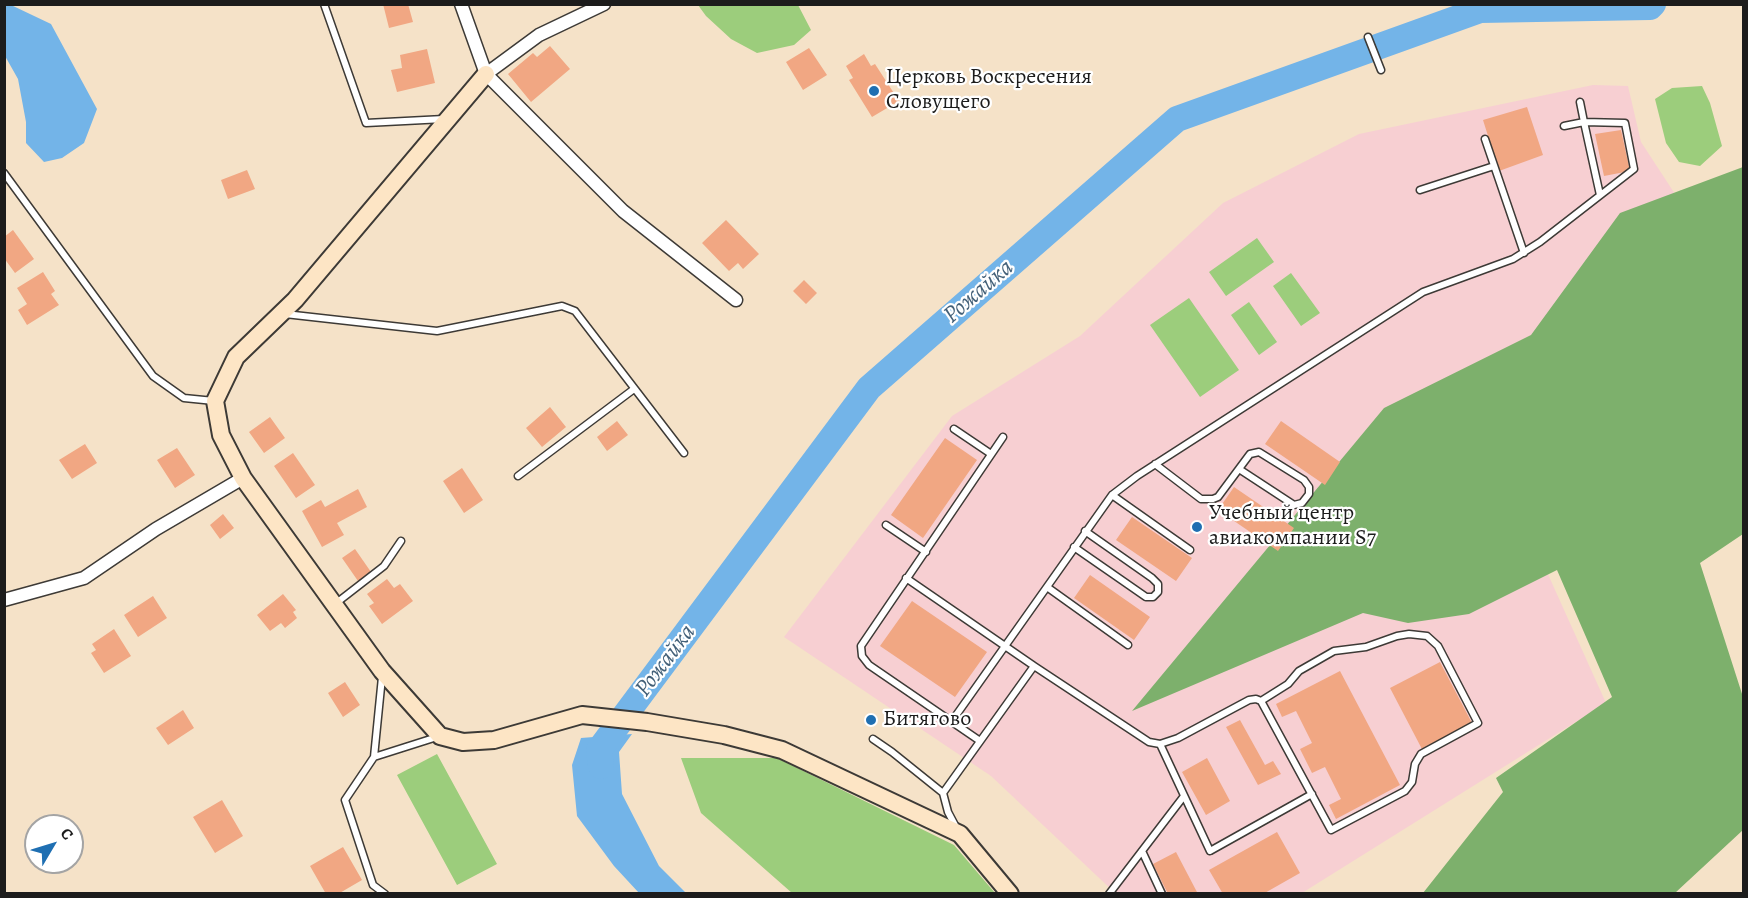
<!DOCTYPE html>
<html>
<head>
<meta charset="utf-8">
<style>
	body { margin:0 }
	#map { position:relative; width:1748px; height:898px; overflow:hidden; background:#f5e2c8; font-family:Alegreya,serif }
	canvas { display:block }
	.frame { position:absolute; inset:0; border:6px solid #1c1c1c; pointer-events:none }
	.north { position:absolute; left:24px; top:814px; width:60px; height:60px; box-sizing:border-box; background:#fff; border:2px solid #a4a4a4; border-radius:50%; rotate:52deg; font-size:16px; font-weight:700; line-height:24px; text-align:center; color:#1c1c1c }
	.north::after { content:''; display:block; margin:auto; width:21px; height:27px; background:#1f6fb2; clip-path:polygon(50% 0,100% 100%,50% 72%,0 100%) }
</style>
</head>
<body>
<div id="map">
<canvas width="1748" height="898"></canvas>
<div class="frame"></div>
<div class="north">С</div>
</div>
<script>
const g = document.querySelector('canvas').getContext('2d');
g.lineJoin = 'round';
function paint(path, color) { g.fillStyle = color; g.fill(path, 'evenodd'); }
const poly = rows => new Path2D(rows.map(r => 'M' + r).join(''));
function stroke(path, color, width, dash) { g.strokeStyle = color; g.lineWidth = width; g.lineCap = dash ? 'butt' : 'round'; g.setLineDash(dash || []); g.stroke(path); }
function write(font, color, halo, rows, align = 'center') {
  g.font = font + ' Alegreya,serif'; g.lineWidth = 4.5; g.setLineDash([]); g.textBaseline = 'middle'; g.strokeStyle = halo; g.fillStyle = color; for (const [text, x, y, turn = 0] of rows) {
    g.save(); g.translate(x, y); g.rotate((+turn || 0) * Math.PI / 180); g.textAlign = isNaN(turn) ? turn : align; if (halo) g.strokeText(text, 0, 0); g.fillText(text, 0, 0); g.restore();
  }
}
const built = poly([
	[1593,85,1628,86,1641,142,1713,252,1460,379,1606,703,1302,893,1115,893,991,776,784,637,952,416,1080,336,1223,203,1359,134]
]);
const green = poly([
	[698,5,798,5,811,30,794,45,757,53,731,39,706,16],
	[1702,86,1710,103,1722,146,1700,166,1679,162,1666,143,1655,99,1672,88],
	[1257,238,1274,262,1226,296,1209,272],
	[1291,273,1320,313,1301,326,1273,286],
	[1189,298,1239,370,1200,397,1150,325],
	[1249,302,1277,342,1259,355,1231,315],
	[437,754,497,864,457,885,397,775],
	[681,758,777,758,954,845,995,893,792,893,701,813]
]);
const forest = poly([
	[1743,167,1743,534,1700,563,1743,697,1743,830,1675,893,1423,893,1503,792,1496,778,1612,697,1557,570,1469,614,1408,623,1363,613,1132,711,1384,408,1531,335,1620,213]
]);
const water = poly([
	[4,5,11,5,51,24,97,109,84,143,62,158,44,162,26,143,26,122,18,79,5,56],
	[632,734,619,752,622,794,659,866,686,893,639,893,614,866,577,816,572,765,581,738]
]);
const river = poly([
	[601,766,599,750,869,388,1177,119,1480,10,1650,7,1653,4]
]);
const building = poly([
	[383,4,408,4,413,22,389,28],
	[550,46,570,69,531,102,508,74,533,53,537,57],
	[809,48,827,75,803,90,786,62],
	[427,49,435,83,397,92,391,70,402,68,400,55],
	[864,54,871,66,875,64,899,101,872,117,849,80,853,78,846,66],
	[1527,107,1543,155,1499,171,1483,120],
	[1621,130,1630,171,1604,176,1595,134],
	[247,170,255,189,228,199,221,180],
	[726,220,759,254,743,269,738,263,729,271,702,243],
	[13,230,34,259,15,273,4,258,4,237],
	[43,272,55,291,51,294,59,305,27,325,18,310,27,304,17,288],
	[804,280,817,293,806,304,793,291],
	[550,407,566,427,542,447,526,428],
	[270,417,285,438,264,453,249,432],
	[617,421,628,435,607,451,597,437],
	[1281,421,1340,462,1325,485,1265,444],
	[945,438,977,460,923,538,891,515],
	[85,444,97,463,72,479,59,460],
	[177,448,195,475,175,488,157,460],
	[293,453,315,485,296,498,274,466],
	[462,468,483,500,464,513,443,481],
	[1234,487,1294,528,1278,551,1218,510],
	[358,489,367,507,337,523,344,535,322,547,302,511,321,500,325,507],
	[223,514,234,528,220,539,210,525],
	[1132,517,1192,558,1176,581,1116,540],
	[355,549,371,572,358,581,342,558],
	[1090,575,1150,617,1134,640,1074,598],
	[387,579,394,588,400,584,413,601,382,624,369,606,374,603,367,594],
	[283,594,296,610,293,612,297,618,285,628,281,623,270,631,257,615],
	[153,596,167,618,138,637,124,615],
	[912,601,987,652,955,697,880,646],
	[114,629,131,656,104,673,91,653,96,650,92,644],
	[1440,662,1473,725,1423,751,1390,688],
	[1340,671,1400,785,1336,819,1329,805,1341,799,1325,767,1312,773,1300,749,1312,743,1296,711,1282,717,1276,704],
	[345,682,360,705,343,717,328,693],
	[183,710,194,728,168,745,156,728],
	[1240,720,1265,765,1273,761,1281,774,1258,785,1226,727],
	[1207,758,1230,801,1206,815,1182,772],
	[222,800,243,836,215,853,193,817],
	[1277,832,1300,873,1263,894,1223,894,1209,870],
	[343,847,362,880,338,894,326,894,310,866],
	[1176,852,1198,894,1168,894,1153,864]
]);
const lane = poly([
	[324,4,366,123,444,119],
	[1368,37,1381,70],
	[1564,126,1584,122,1580,102],
	[1485,139,1524,253],
	[4,173,153,376,184,398,214,401],
	[1420,190,1494,166],
	[285,314,437,331,562,306,575,311,684,453],
	[954,429,991,454],
	[1155,464,1201,499,1213,499,1218,497,1247,458,1250,454,1259,452,1304,480,1309,487,1309,494,1302,503,1294,505,1239,469],
	[518,476,634,389],
	[1112,495,1190,550],
	[886,525,926,552],
	[1074,547,1146,597,1153,597,1158,592,1158,584,1152,578,1085,531],
	[906,578,1034,666],
	[1047,587,1128,645],
	[335,604,384,566,401,541],
	[952,721,1112,495,1137,476,1423,292,1513,259,1540,242,1634,169,1625,123,1584,122,1600,195],
	[873,739,892,752,943,793,948,812,957,829],
	[980,741,869,665,862,656,861,646,1003,437],
	[1160,744,1210,851,1312,794],
	[374,757,382,677],
	[943,793,1034,666,1149,742,1160,744,1178,738,1249,700,1256,699,1261,701,1331,830,1405,791,1412,782,1415,764,1421,754,1478,723,1438,646,1427,636,1409,634,1397,636,1366,647,1334,651,1299,671,1288,684,1261,701],
	[1142,851,1162,894],
	[385,894,373,885,345,800,374,757,437,737],
	[1109,894,1184,796]
]);
const street = poly([
	[461,4,486,74,623,211,736,300],
	[486,74,539,35,604,4],
	[4,600,84,578,156,529,243,478]
]);
const secondary = poly([
	[486,74,295,300,236,357,215,401,221,435,243,478,382,671,440,736,463,742,494,740,582,715,647,722,724,735,782,750,960,834,1010,894]
]);
const markers = [
	[874,91,6,"#1f6fb2"],
	[1197,527,6,"#1f6fb2"],
	[871,720,6,"#1f6fb2"]
];
const poiNames = [
	["Церковь Воскресения",886,78],
	["Словущего",886,103],
	["Учебный центр",1209,514],
	["авиакомпании S7",1209,539],
	["Битягово",883,720]
];
const waterNames = [
	["Рожайка",979,292,-41],
	["Рожайка",666,661,-53]
];
paint(built, '#f7cfd2');
paint(green, '#9ccd7c');
paint(forest, '#7db06c');
paint(water, '#73b4e8');
stroke(river, '#73b4e8', 26);
paint(building, '#f1a783');
stroke(lane, '#3d3a36', 9);
stroke(street, '#3d3a36', 15);
stroke(secondary, '#3d3a36', 20);
stroke(lane, '#fff', 6);
stroke(street, '#fff', 12);
stroke(secondary, '#fde5c5', 16);
for (const [x, y, r, color] of markers) { const dot = new Path2D(); dot.arc(x, y, r, 0, 2 * Math.PI); g.fillStyle = color; g.fill(dot); stroke(dot, '#fff', 2); }
write('22px', '#1c1c1c', '#fff', poiNames, 'left');
write('italic 24px', '#436078', '#fff', waterNames);
</script>
</body>
</html>
